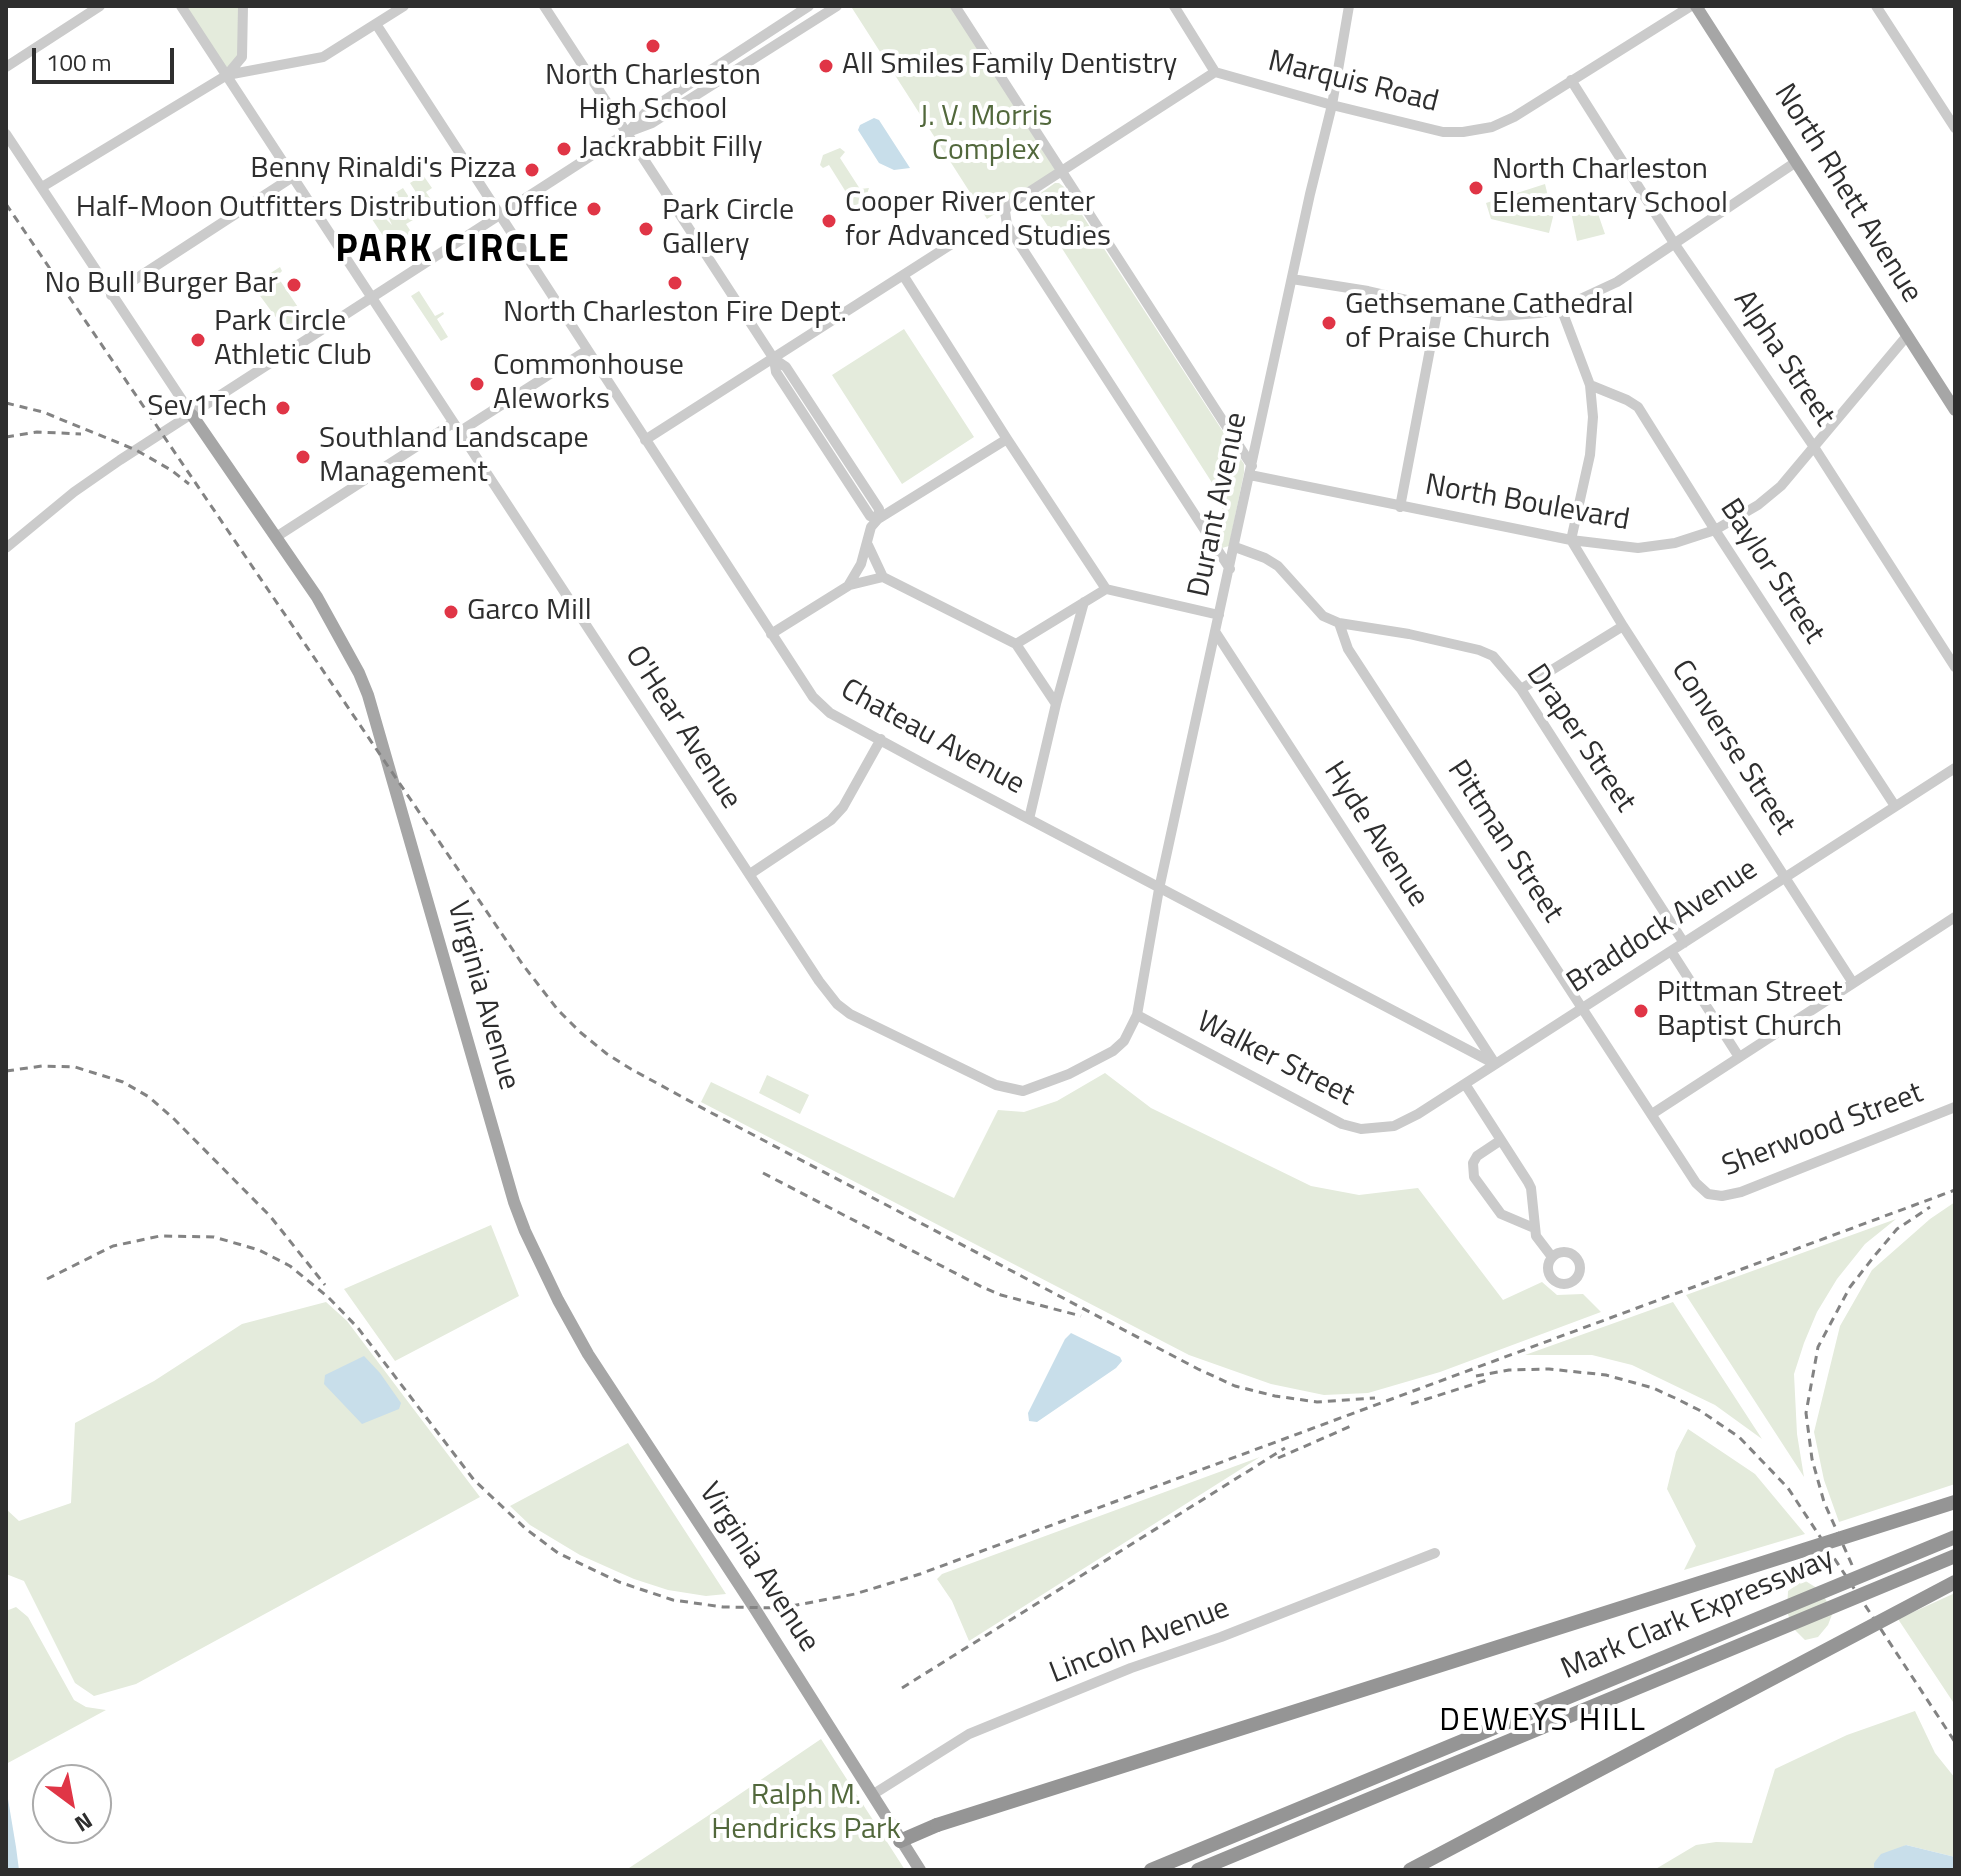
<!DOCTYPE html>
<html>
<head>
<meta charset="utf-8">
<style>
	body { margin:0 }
	#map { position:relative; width:1961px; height:1876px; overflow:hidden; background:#fff; font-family:"Titillium Web",sans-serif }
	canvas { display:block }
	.frame { position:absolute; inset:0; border:8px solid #2e2e2e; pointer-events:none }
	.north { position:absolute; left:32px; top:1764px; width:80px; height:80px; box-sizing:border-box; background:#fff; border:2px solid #ababab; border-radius:50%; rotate:148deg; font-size:22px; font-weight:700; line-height:32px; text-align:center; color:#2e2e2e }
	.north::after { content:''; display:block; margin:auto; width:28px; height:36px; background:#e03546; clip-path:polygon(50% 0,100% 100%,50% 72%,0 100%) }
	.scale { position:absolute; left:32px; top:48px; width:142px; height:36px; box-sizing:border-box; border:4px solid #2e2e2e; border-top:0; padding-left:10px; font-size:24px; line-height:28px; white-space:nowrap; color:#2e2e2e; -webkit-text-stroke:6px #fff; paint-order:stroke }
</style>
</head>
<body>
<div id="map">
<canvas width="1961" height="1876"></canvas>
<div class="frame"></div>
<div class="north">N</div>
<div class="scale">100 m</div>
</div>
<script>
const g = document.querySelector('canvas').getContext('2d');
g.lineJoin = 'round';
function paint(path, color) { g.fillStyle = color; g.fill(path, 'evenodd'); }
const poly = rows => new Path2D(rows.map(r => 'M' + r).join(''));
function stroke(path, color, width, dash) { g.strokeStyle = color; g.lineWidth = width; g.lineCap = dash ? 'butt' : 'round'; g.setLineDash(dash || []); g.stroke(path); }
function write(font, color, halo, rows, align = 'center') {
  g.font = font + ' "Titillium Web",sans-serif'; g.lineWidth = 8; g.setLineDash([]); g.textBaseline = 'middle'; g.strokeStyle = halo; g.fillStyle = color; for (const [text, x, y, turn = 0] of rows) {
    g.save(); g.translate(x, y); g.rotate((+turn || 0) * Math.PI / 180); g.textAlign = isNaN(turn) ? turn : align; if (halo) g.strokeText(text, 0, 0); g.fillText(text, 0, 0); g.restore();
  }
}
const green = poly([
	[181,6,243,6,242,57,227,74],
	[855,6,955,6,1062,171,987,219,852,8],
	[840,148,845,152,840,158,860,189,869,188,865,200,853,207,844,202,849,197,829,165,823,168,820,165,823,155],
	[423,175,432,188,426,192,436,207,429,212,410,183],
	[1055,183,1059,183,1064,187,1244,464,1244,473,1229,546,1222,548,1211,530,1225,503,1031,200],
	[1545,184,1553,217,1549,233,1491,219,1486,203],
	[403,188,418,211,410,215,413,220,406,224,419,244,410,250,389,245,368,213,374,210,378,211,392,225,381,202],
	[1595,205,1605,234,1577,241,1571,212],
	[280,267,282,271,277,276,306,319,286,331,252,285],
	[419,291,435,316,443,312,444,314,437,319,448,337,441,341,411,296],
	[904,329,974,437,902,484,832,375],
	[1105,1073,1151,1108,1311,1186,1359,1195,1418,1188,1503,1300,1542,1282,1557,1295,1583,1294,1601,1312,1440,1372,1368,1393,1324,1395,1271,1384,1189,1355,701,1102,711,1082,954,1198,998,1110,1024,1112,1057,1101],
	[767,1075,809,1095,800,1114,759,1093],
	[1955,1202,1955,1484,1839,1522,1824,1480,1814,1432,1840,1326,1872,1270,1930,1219],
	[1896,1219,1865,1244,1837,1279,1817,1312,1804,1343,1794,1374,1797,1434,1804,1477,1686,1295],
	[491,1225,519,1296,395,1361,344,1289],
	[326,1302,347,1321,480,1497,136,1684,94,1696,75,1683,24,1581,6,1574,6,1509,19,1521,71,1503,75,1423,154,1381,242,1324],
	[1673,1302,1762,1439,1715,1405,1632,1365,1592,1355,1525,1355],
	[1688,1429,1755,1474,1805,1534,1684,1570,1696,1546,1667,1489,1676,1452],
	[628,1443,726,1594,706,1596,668,1590,634,1579,580,1555,530,1525,510,1506],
	[1260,1457,969,1641,952,1601,937,1579,942,1574],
	[1804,1580,1820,1590,1833,1612,1828,1625,1818,1637,1805,1640,1792,1627,1787,1611,1788,1591],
	[1955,1593,1955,1705,1898,1619],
	[16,1607,28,1617,74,1700,86,1707,106,1710,6,1764,6,1611],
	[1915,1711,1935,1753,1955,1778,1955,1857,1906,1845,1874,1863,1874,1870,1654,1870,1696,1845,1716,1842,1752,1843,1775,1769,1847,1735],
	[821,1739,905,1870,626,1870,706,1817]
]);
const water = poly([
	[874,118,879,120,910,168,894,170,879,163,858,130,860,125],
	[1071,1333,1120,1357,1122,1361,1116,1368,1037,1422,1029,1421,1028,1413,1065,1339],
	[364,1356,380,1373,401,1403,399,1409,362,1424,324,1384,325,1375],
	[6,1787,16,1847,19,1870,6,1870],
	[1906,1845,1955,1857,1955,1870,1874,1870,1874,1863,1881,1854]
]);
const minor = poly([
	[181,6,819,981,837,1004,850,1014,996,1085,1023,1091,1069,1074,1113,1051,1124,1041,1137,1015,1159,889,1310,194,1332,105,1349,6],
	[544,6,774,359,776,372,870,516,878,519,879,509,786,367,774,359],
	[955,6,1252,466],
	[1174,6,1215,72],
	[1876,6,1955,128],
	[376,24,813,697,830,713,928,766,1495,1064],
	[6,67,100,6],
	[227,75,242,57,243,6],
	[1571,80,1674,243,1814,447,1955,667],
	[629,131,645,113,809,6],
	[6,134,192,415],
	[42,187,227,75,323,57,404,6],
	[903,275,1007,439,1106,589,1219,615],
	[1292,279,1368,291,1438,307,1499,316,1539,313,1561,308,1617,282,1796,162],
	[111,295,294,176],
	[1561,308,1590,385,1593,417,1590,455,1571,540,1623,626,1853,983],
	[1590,385,1627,400,1638,407,1715,530,1895,806],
	[459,432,586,351],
	[645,440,961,238],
	[1250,475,1571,540,1638,548,1675,543,1715,530,1758,505,1781,486,1906,337],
	[1400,507,1438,307],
	[276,537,453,423],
	[868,545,883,577,1016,644,1056,704],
	[1235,547,1265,558,1278,566,1323,616,1339,623,1348,649,1696,1183,1708,1194,1722,1196,1741,1192,1955,1107],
	[6,548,74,492,120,460,628,132,652,123,837,6],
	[1230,569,1007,225,1005,211,1009,205,1215,72,1332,105,1443,132,1463,132,1492,127,1514,117,1691,6],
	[850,585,883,577],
	[1339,623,1409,634,1479,650,1493,656,1521,689,1684,943],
	[1216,633,1494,1062],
	[771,634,848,586,861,564,871,527,878,519,1007,439],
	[1016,644,1106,589],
	[1521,689,1623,626],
	[1029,819,1056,704,1084,602],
	[750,874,831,820,843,807,881,739],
	[1671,951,1739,1057],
	[1137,1015,1342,1124,1361,1129,1394,1126,1418,1114,1955,768],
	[1465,1084,1528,1182,1531,1188,1536,1236,1552,1257],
	[1652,1114,1955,917],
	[1501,1140,1477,1156,1473,1163,1474,1177,1501,1214,1534,1228],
	'1548 1268a16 16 0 1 1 32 0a16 16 0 1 1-32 0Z',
	[872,1795,969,1734,1131,1668,1221,1637,1435,1553]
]);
const major = poly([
	[1696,6,1955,410],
	[192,415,317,597,359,673,368,695,514,1202,525,1231,558,1300,588,1354,755,1609,920,1870]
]);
const highway = poly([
	[900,1841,937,1825]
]);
const rail = poly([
	[6,204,523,965,558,1010,580,1032,607,1054,631,1069,706,1110,1198,1369,1235,1386,1275,1396,1317,1402,1375,1398],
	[6,403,43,412,136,450,171,470,189,484],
	[6,437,37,432,81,434],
	[6,1071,42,1066,75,1067,123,1082,149,1097,173,1118,270,1216,325,1285],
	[763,1173,982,1287,1001,1295,1081,1316],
	[47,1279,113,1246,160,1236,214,1237,259,1250,290,1266,328,1297,358,1328,474,1480,526,1529,558,1553,619,1582,673,1600,723,1607,781,1608,855,1594,920,1574,1955,1190],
	[1476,1376,1509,1370,1549,1369,1606,1375,1653,1388,1675,1398,1699,1410,1739,1437,1788,1488,1955,1742],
	[1411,1404,1487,1380],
	[1278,1458,1351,1426],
	[1852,1565,1824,1502,1812,1459,1806,1413,1818,1347,1850,1287,1876,1254,1897,1229,1930,1207],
	[902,1688,1285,1448]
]);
const highwayBridge = poly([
	[937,1825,1955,1502],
	[1151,1870,1955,1537],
	[1198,1870,1955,1556],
	[1410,1870,1955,1582]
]);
const markers = [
	[653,46,8,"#e03546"],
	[826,66,8,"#e03546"],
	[564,149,8,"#e03546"],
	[532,170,8,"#e03546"],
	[1476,188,8,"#e03546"],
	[594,209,8,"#e03546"],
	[829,221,8,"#e03546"],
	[646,229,8,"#e03546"],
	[675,283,8,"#e03546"],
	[294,285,8,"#e03546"],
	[1329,323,8,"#e03546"],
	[198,340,8,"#e03546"],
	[477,384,8,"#e03546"],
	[283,408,8,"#e03546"],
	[303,457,8,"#e03546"],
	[451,612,8,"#e03546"],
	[1641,1011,8,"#e03546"]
];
const poiNames = [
	["All Smiles Family Dentistry",842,66],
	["North Charleston",653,77,"center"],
	["High School",653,111,"center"],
	["Jackrabbit Filly",580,149],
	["Benny Rinaldi's Pizza",516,170,"right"],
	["North Charleston",1492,171],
	["Elementary School",1492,205],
	["Cooper River Center",845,204],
	["for Advanced Studies",845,238],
	["Half-Moon Outfitters Distribution Office",578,209,"right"],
	["Park Circle",662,212],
	["Gallery",662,246],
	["No Bull Burger Bar",278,285,"right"],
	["Gethsemane Cathedral",1345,306],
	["of Praise Church",1345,340],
	["North Charleston Fire Dept.",675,314,"center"],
	["Park Circle",214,323],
	["Athletic Club",214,357],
	["Commonhouse",493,367],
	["Aleworks",493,401],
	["Sev1Tech",267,408,"right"],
	["Southland Landscape",319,440],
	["Management",319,474],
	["Garco Mill",467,612],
	["Pittman Street",1657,994],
	["Baptist Church",1657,1028]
];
const streetNames = [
	["Marquis Road",1353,83,14],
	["North Rhett Avenue",1847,194,58],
	["Alpha Street",1783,359,56],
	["North Boulevard",1527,504,10],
	["Durant Avenue",1219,505,-78],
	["Baylor Street",1771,572,57],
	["O'Hear Avenue",682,728,57],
	["Chateau Avenue",932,738,29],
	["Draper Street",1580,739,56],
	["Converse Street",1732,748,57],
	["Hyde Avenue",1375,835,57],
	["Pittman Street",1504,842,57],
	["Braddock Avenue",1663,927,-33],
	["Virginia Avenue",482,996,74],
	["Walker Street",1275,1060,27],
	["Sherwood Street",1823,1131,-21],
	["Virginia Avenue",758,1568,57],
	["Mark Clark Expressway",1698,1615,-23],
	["Lincoln Avenue",1140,1642,-21]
];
const parkNames = [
	["J. V. Morris",986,118],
	["Complex",986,152],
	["Ralph M.",806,1797],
	["Hendricks Park",806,1831]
];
const neighbourhoodNames = [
	["DEWEYS HILL",1543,1722]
];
const districtNames = [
	["PARK CIRCLE",453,252]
];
paint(green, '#e4ebdc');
paint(water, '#c8deea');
stroke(minor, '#cbcbcb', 10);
stroke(major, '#a6a6a6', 12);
stroke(highway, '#959595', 14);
stroke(rail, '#838383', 3, [8, 6]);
stroke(highwayBridge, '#959595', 14);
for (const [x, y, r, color] of markers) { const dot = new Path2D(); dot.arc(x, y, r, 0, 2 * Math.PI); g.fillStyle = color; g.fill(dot); stroke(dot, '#fff', 3); }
write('30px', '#2e2e2e', '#fff', poiNames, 'left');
write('30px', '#2e2e2e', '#fff', streetNames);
write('30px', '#52683c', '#fff', parkNames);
g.letterSpacing = '2px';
write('32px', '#000', '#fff', neighbourhoodNames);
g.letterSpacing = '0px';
g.letterSpacing = '2px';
write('bold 38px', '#000', '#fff', districtNames);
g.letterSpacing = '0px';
</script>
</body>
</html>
